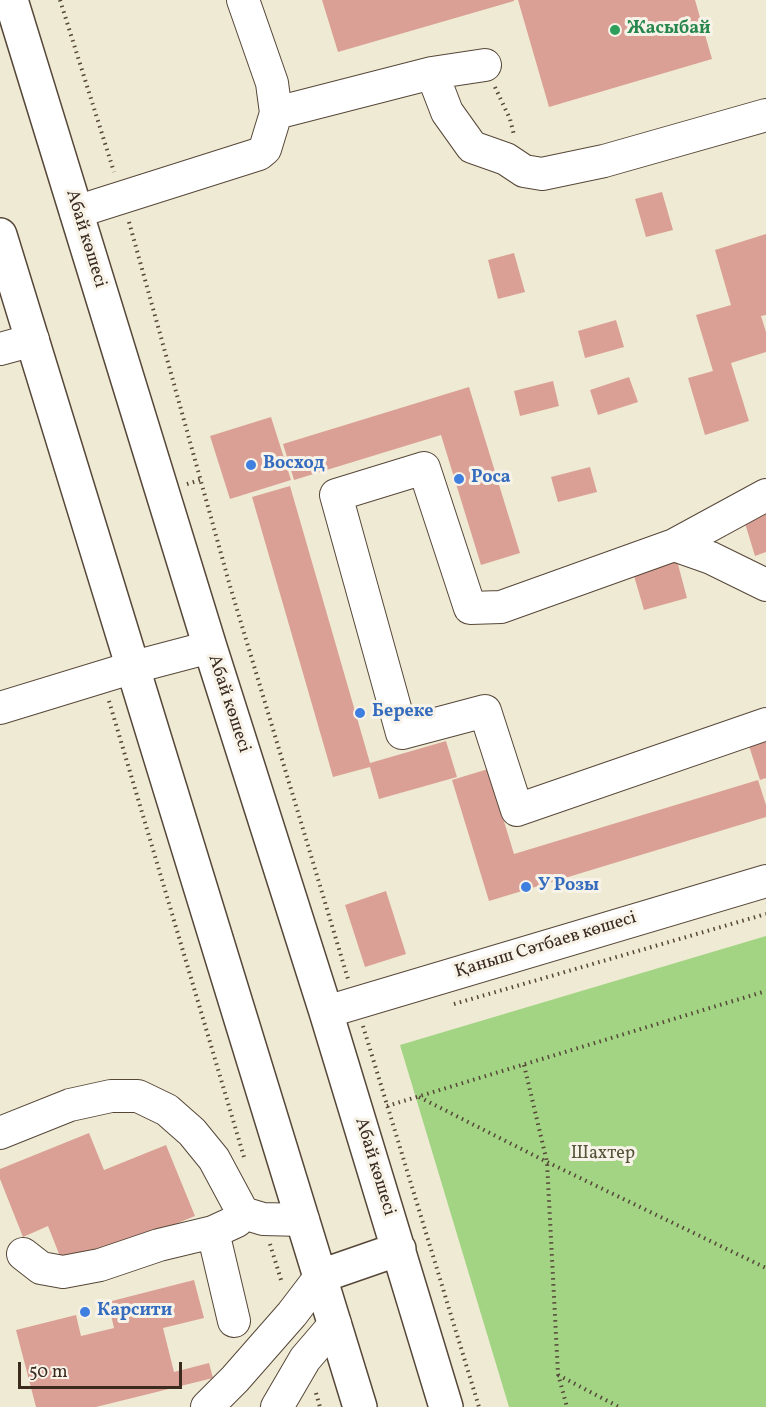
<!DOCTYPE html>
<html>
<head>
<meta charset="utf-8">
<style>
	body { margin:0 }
	#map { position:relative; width:766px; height:1407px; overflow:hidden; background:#efead3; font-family:Vollkorn,serif }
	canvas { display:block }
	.scale { position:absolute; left:18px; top:1362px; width:164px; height:27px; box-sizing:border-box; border:3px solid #3b2a1e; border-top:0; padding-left:8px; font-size:18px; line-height:21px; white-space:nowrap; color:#3b2a1e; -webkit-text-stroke:4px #f7f3e8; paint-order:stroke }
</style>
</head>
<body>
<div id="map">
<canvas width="766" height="1407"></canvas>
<div class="scale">50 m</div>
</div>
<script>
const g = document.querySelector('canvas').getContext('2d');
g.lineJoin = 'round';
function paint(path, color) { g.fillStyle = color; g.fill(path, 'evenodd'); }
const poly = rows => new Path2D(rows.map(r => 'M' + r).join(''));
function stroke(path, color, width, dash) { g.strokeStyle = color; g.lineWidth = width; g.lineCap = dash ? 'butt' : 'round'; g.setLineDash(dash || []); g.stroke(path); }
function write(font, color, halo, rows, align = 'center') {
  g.font = font + ' Vollkorn,serif'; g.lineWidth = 6; g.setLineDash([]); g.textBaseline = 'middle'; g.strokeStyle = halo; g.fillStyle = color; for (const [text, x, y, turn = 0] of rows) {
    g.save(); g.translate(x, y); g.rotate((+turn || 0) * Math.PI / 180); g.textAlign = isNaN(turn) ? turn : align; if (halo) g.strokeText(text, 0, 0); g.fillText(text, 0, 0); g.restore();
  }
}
const green = poly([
	[766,936,766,1407,509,1407,400,1045]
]);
const building = poly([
	[322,0,514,0,514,1,338,52],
	[518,0,695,0,712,59,549,107],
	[662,192,673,230,646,237,635,199],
	[766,234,766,315,761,316,766,332,766,352,731,363,749,421,705,435,688,378,713,371,696,315,731,305,715,250],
	[514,253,525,292,498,299,488,260],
	[616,320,624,347,585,358,578,331],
	[629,377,638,402,598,415,590,390],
	[553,381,559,406,520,416,514,391],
	[469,387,520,553,481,565,441,435,294,480,283,444],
	[271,417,291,480,230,499,210,436],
	[590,467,597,492,558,502,551,477],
	[290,486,370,763,446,741,457,777,379,799,370,767,333,777,252,497],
	[766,513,766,552,755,556,744,520],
	[676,557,687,598,644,610,632,569],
	[766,740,766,778,760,780,749,746],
	[488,769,514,854,758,780,766,805,766,817,489,901,452,780],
	[386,891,406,954,365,967,345,905],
	[89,1133,104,1170,166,1145,195,1216,65,1269,48,1226,23,1237,0,1179,0,1169],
	[194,1280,204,1318,163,1328,174,1372,209,1363,213,1378,96,1407,36,1407,16,1330,76,1315,81,1336,114,1328,108,1302]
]);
const path = poly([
	[60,0,114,172],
	[495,87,510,119,514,135],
	[129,222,230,586,348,979],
	[187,484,200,480],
	[109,701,244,1157],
	[454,1004,766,914],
	[363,1026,479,1407],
	[524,1065,547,1162,558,1374,567,1407],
	[419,1097,547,1162,766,1268],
	[387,1106,766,991],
	[270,1244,282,1283],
	[558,1375,619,1407],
	[316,1393,320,1407]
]);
const minor = poly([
	[432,73,447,112,472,147,506,159,524,171,542,174,604,161,766,115],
	[276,113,432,73,485,65],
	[76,212,259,154,265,149,276,113,272,83,243,0],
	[0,349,33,340],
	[766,495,674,545,501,607,470,608,424,468,336,495,402,733,485,711,517,810,766,724],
	[674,545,711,558,766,585],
	[0,708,134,667,210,647],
	[326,1012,766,881],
	[0,1133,70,1105,111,1096,138,1096,167,1110,192,1132,214,1159,243,1213,263,1219,303,1220],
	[213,1232,234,1321],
	[23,1254,41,1268,63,1272,100,1265,159,1245,213,1232,237,1221,243,1213],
	[207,1407,235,1379,292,1314,321,1276],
	[277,1407,305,1359,335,1324]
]);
const major = poly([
	[11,0,210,647,326,1012,446,1407],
	[0,235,360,1407],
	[321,1276,399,1249]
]);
const markers = [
	[615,30,6,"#2e9e5b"],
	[251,465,6,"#3f7fe0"],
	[459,479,6,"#3f7fe0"],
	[360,713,6,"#3f7fe0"],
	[526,887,6,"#3f7fe0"],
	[85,1312,6,"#3f7fe0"]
];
const leisureNames = [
	["Жасыбай",627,30]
];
const streetNames = [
	["Абай көшесі",85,239,73],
	["Абай көшесі",228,704,72],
	["Қаныш Сәтбаев көшесі",546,946,-17],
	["Абай көшесі",374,1167,73]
];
const shopNames = [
	["Восход",263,465],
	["Роса",471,479],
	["Береке",372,713],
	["У Розы",538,887],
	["Карсити",97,1312]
];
const parkNames = [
	["Шахтер",603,1155]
];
paint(green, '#a2d484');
paint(building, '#dba095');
stroke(minor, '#564739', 34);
stroke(major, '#564739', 36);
stroke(path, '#564739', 4, [1.5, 4.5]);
stroke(minor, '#fff', 32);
stroke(major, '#fff', 33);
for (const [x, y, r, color] of markers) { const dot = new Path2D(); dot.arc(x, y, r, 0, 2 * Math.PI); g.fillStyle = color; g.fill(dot); stroke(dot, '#f7f3e8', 2); }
write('bold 18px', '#27864d', '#f7f3e8', leisureNames, 'left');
write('18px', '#3b2a1e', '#f7f3e8', streetNames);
write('bold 18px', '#366cbe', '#f7f3e8', shopNames, 'left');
write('18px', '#555438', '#f7f3e8', parkNames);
</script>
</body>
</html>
